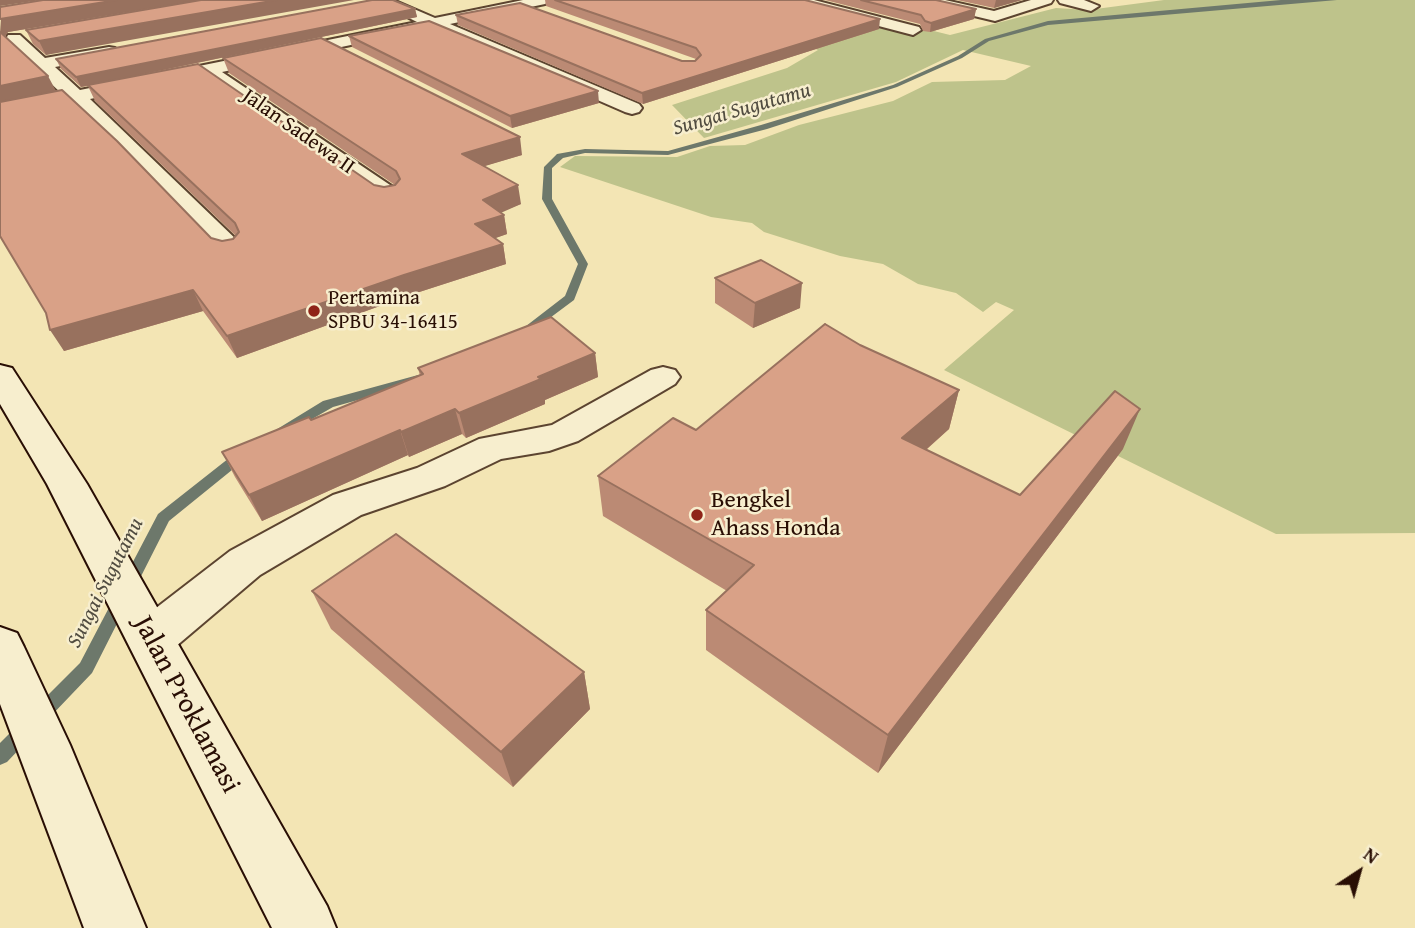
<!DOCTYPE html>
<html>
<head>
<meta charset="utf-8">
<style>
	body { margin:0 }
	#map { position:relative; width:1415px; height:928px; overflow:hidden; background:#f3e5b4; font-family:"Gentium Book Plus",serif }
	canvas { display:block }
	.north { position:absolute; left:1324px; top:837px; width:70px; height:70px; -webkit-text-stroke:5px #f7eece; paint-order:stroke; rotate:36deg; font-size:19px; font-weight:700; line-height:28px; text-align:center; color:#290e04 }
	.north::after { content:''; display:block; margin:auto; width:24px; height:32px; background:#290e04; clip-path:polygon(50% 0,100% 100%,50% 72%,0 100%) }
</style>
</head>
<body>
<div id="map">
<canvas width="1415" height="928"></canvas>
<div class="north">N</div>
</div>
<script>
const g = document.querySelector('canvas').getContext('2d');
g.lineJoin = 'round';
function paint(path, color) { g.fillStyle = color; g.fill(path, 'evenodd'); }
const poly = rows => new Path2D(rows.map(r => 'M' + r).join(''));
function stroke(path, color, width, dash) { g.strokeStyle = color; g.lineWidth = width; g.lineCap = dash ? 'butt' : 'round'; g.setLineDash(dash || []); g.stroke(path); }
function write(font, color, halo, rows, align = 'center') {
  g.font = font + ' "Gentium Book Plus",serif'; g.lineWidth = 5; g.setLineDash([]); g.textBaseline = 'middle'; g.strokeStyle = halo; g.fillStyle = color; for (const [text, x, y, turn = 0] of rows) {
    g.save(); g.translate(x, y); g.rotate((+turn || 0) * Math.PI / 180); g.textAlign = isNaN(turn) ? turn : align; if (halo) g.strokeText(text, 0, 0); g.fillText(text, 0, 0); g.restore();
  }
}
const green = poly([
	[1164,0,1415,0,1415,533,1276,534,944,370,1014,310,996,302,983,312,956,293,918,284,883,264,840,256,764,232,752,223,711,217,560,167,575,156,677,157,710,146,745,145,799,125,893,101,932,82,1005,80,1031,66,963,50,896,82,704,138,672,105,787,68,818,50,787,38,861,13,950,35,1056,8,1088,10]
]);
const stream = poly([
	[1281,0,1337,0,1048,25,989,41,962,58,897,87,767,129,668,155,585,153,563,158,552,168,552,199,588,264,574,300,527,335,519,335,517,333,565,296,578,264,542,199,544,167,557,154,585,149,668,151,761,125,893,85,958,56,985,39,1048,21,1281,0],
	[418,375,422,376,424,379,422,382,333,407,286,434,276,434,274,431,323,401,418,375],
	[243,449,250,454,248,457,169,521,92,673,7,762,0,765,0,743,80,663,158,514,238,451,243,449]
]);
const street = poly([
	[373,0,393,0,435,18,523,0,552,0,545,4,450,24,639,104,642,108,639,112,632,114,625,112,432,28,222,72,399,191,402,196,399,201,390,203,381,201,204,76,90,99,241,244,245,250,241,256,231,258,221,256,127,157,71,103,0,118,0,106,61,93,8,43,6,39,8,35,20,35,45,58,109,47,115,48,118,52,115,56,55,67,80,90,417,22,373,0],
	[789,0,814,0,919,27,921,30,913,35,791,3,789,0],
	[918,0,945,0,994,11,1031,0,1053,0,1051,3,995,21,920,3,918,0],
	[1058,0,1084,0,1099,6,1091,11,1060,3,1058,0],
	[663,367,675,370,680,377,675,384,578,441,549,451,501,459,445,486,361,515,260,575,168,653,151,659,134,653,127,639,134,625,230,551,333,495,417,468,479,439,552,425,651,370,663,367]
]);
const secondary = poly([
	[0,365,12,368,87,484,327,906,336,928,272,928,47,484,0,404,0,365],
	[0,627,17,633,24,647,70,745,146,928,84,928,0,704,0,627]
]);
const wall = poly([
	[200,0,8,32,5,36,55,91,211,238,222,241,233,239,236,236,95,101,88,86,81,87,61,69,56,59,415,9,417,17,144,74,374,185,384,187,395,185,229,73,223,58,522,155,484,166,521,204,500,212,504,215,507,234,495,238,503,244,506,264,410,295,237,358,203,311,64,351,46,313,0,7],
	[201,0,46,55,33,44,26,30],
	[545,0,805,0,879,29,643,104,458,25,456,15,682,61,695,61,696,59,546,6],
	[825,0,936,0,976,9,974,19,930,32,923,31,920,24],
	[957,0,1022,0,994,8],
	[349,36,599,103,512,128,352,47],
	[715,278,800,308,753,328,715,303],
	[860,345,959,390,949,429,926,450,1020,495,1123,449,878,773,706,650,706,610,727,591,603,516,598,476,696,430],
	[595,353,598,377,545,400,545,404,466,438,462,434,409,457,408,455,262,521,235,477,222,452,311,420,420,376,418,368],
	[312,591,584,672,590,709,513,787,331,629]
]);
const shadedWall = poly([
	[0,0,41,0,0,6],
	[117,0,200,0,8,32,4,38,0,33,1,19],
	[277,0,354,0,46,55,39,41],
	[996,0,1022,0,994,8],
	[415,9,417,17,81,87,76,77],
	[976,9,974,19,930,32,931,23],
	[880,19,879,29,643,104,642,93],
	[48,76,56,91,0,103,0,86],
	[598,91,599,103,512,128,510,116],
	[520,137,522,155,465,172,462,154],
	[518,185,521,204,487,219,483,200],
	[504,215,507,234,479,244,475,224],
	[503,244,506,264,410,295,237,358,227,336,404,275],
	[802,283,800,308,753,328,755,303],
	[193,290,203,311,64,351,50,330],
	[595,353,598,377,545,400,545,404,466,438,459,413,538,377],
	[959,390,949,429,894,478,902,438],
	[455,409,462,434,409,457,401,432],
	[1140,409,1123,449,878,773,888,735],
	[400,430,408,455,262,521,249,495],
	[584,672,590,709,513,787,501,752]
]);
const building = poly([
	[43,0,117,0,0,19,0,7,43,0],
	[201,0,277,0,39,41,26,30,201,0],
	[372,0,393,0,415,9,76,77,56,59,372,0],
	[555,0,805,0,880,19,642,93,456,15,520,3,682,61,695,61,701,55,696,48,555,0],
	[861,0,936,0,976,9,931,23,925,21,921,15,861,0],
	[429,21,598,91,510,116,349,36,429,21],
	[0,32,48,76,0,86,0,32],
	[321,38,520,137,462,154,518,185,483,200,504,215,475,224,503,244,404,275,227,336,193,290,50,330,46,313,0,236,0,102,62,90,117,141,211,238,222,241,233,239,239,232,235,223,88,85,198,64,374,185,384,187,395,185,400,179,396,171,223,58,321,38],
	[761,260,802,283,755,303,715,278,761,260],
	[551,317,595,353,538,377,541,379,459,413,455,409,401,432,400,430,249,495,222,452,309,417,311,420,423,374,418,368,551,317],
	[825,324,860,345,959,390,902,438,1020,495,1115,391,1140,409,888,735,706,610,754,565,598,476,673,418,696,430,825,324],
	[396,534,584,672,501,752,312,591,396,534]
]);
const markers = [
	[314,311,7,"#8f2418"],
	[697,515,7,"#8f2418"]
];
const farWaternames = [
	["Sungai Sugutamu",742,110,-16],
	["Sungai Sugutamu",106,583,-63]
];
const farStreetnames = [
	["Jalan Sadewa II",298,132,35]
];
const farPoinames = [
	["Pertamina",328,299],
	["SPBU 34-16415",328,323]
];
const poiNames = [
	["Bengkel",711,501],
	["Ahass Honda",711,529]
];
const nearStreetnames = [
	["Jalan Proklamasi",186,705,62]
];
paint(green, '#bec38b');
paint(stream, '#6d786b');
stroke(street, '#5c4430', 4);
stroke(secondary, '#290e04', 4);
paint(street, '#f7eece');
paint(secondary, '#f7eece');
paint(wall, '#bb8a74');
paint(shadedWall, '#98715e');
paint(building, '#d9a187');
stroke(building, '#98715e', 2);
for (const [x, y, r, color] of markers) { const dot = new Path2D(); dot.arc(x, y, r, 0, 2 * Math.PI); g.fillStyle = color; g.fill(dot); stroke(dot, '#f7eece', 2.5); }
write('italic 21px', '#514c40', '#f7eece', farWaternames);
write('21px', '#290e04', '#f7eece', farStreetnames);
write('21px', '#290e04', '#f7eece', farPoinames, 'left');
write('24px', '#290e04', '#f7eece', poiNames, 'left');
write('28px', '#290e04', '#f7eece', nearStreetnames);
</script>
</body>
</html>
